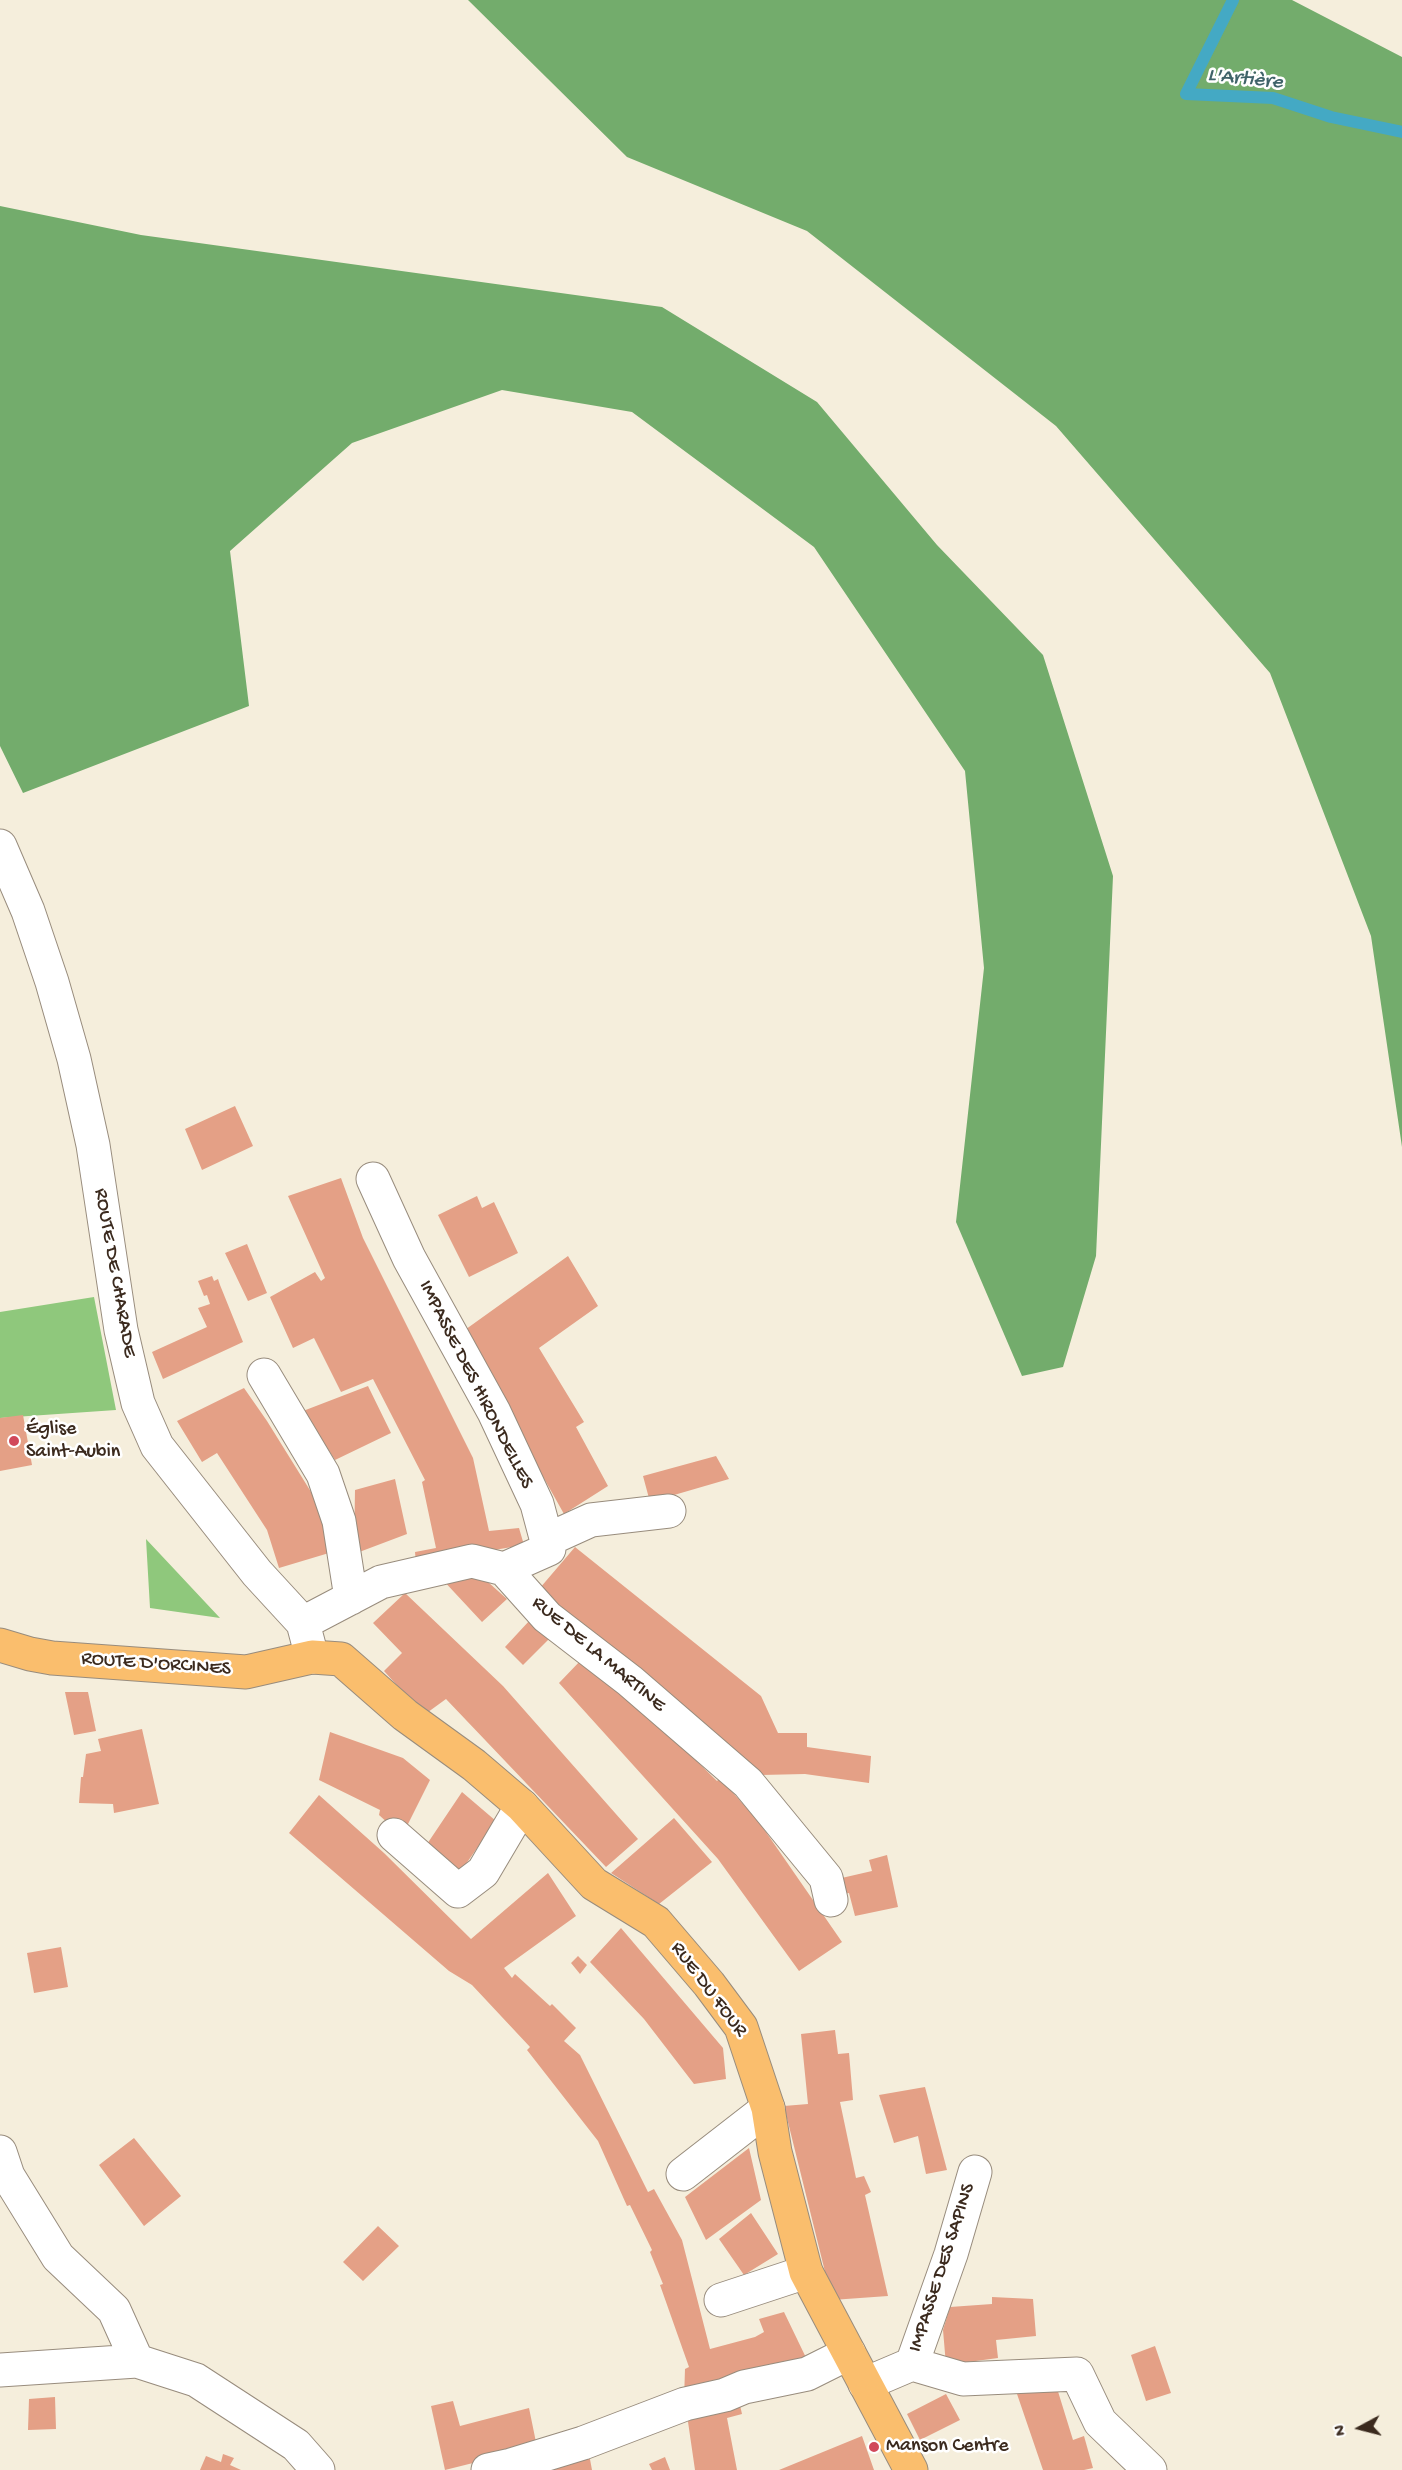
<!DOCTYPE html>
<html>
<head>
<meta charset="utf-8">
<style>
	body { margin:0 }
	#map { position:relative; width:1402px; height:2470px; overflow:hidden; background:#f5eedc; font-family:"Gochi Hand",sans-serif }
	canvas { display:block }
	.north { position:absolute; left:1330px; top:2398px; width:60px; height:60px; -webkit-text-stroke:4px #fff; paint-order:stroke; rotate:263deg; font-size:16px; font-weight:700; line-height:24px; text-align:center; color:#3b2a1e }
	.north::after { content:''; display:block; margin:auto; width:21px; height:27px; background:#3b2a1e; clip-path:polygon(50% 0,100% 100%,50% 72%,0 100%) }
</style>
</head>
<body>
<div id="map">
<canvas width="1402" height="2470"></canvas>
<div class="north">N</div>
</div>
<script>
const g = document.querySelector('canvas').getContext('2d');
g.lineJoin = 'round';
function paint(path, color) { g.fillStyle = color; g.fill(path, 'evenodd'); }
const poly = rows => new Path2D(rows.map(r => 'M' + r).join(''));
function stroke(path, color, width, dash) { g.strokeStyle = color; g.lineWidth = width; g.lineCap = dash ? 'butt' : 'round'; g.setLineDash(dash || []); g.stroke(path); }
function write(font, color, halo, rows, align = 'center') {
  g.font = font + ' "Gochi Hand",sans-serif'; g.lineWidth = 5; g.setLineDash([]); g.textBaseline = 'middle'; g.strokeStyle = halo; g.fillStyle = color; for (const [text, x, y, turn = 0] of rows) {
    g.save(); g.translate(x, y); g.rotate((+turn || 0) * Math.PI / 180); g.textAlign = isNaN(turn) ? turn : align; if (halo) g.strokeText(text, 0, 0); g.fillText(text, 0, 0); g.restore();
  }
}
const green = poly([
	[94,1297,116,1410,0,1418,0,1312],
	[146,1539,220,1618,150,1608]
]);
const forest = poly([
	[468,0,1292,0,1402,57,1402,1147,1371,936,1270,673,1056,426,807,231,627,157],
	[0,206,141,235,662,307,817,402,937,545,1043,655,1113,876,1096,1256,1063,1367,1022,1376,956,1222,984,968,965,771,814,547,632,412,502,390,352,443,230,551,249,706,23,793,0,746]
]);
const stream = poly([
	[1233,0,1186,94,1273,98,1331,117,1402,132]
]);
const building = poly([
	[235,1106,253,1146,202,1170,185,1129],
	[341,1178,363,1238,473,1458,489,1531,519,1528,524,1545,416,1563,415,1552,436,1548,422,1482,425,1480,373,1379,341,1392,314,1338,293,1348,270,1297,315,1272,321,1281,325,1278,288,1196],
	[477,1196,482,1208,494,1202,518,1253,469,1277,438,1215],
	[247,1244,267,1293,248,1301,225,1253],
	[568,1256,598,1306,539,1348,584,1422,576,1427,608,1486,564,1514,462,1332],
	[212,1276,214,1281,218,1279,220,1285,243,1342,163,1379,152,1352,207,1327,198,1308,210,1304,207,1295,204,1296,198,1281],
	[368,1386,391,1433,335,1460,303,1411],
	[244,1388,267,1421,321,1508,329,1553,279,1568,267,1530,217,1453,202,1462,177,1421],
	[23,1415,32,1465,0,1471,0,1418],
	[716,1456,729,1479,650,1502,643,1476],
	[395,1479,407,1534,354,1554,355,1490],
	[575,1547,761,1696,778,1733,807,1733,807,1747,871,1756,869,1783,805,1774,761,1775,534,1595],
	[479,1574,507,1599,482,1622,441,1578],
	[405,1593,503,1686,638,1839,606,1867,446,1699,424,1715,384,1671,402,1653,373,1623],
	[530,1620,552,1636,523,1665,505,1647],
	[582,1659,656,1721,717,1781,720,1778,759,1822,842,1942,799,1971,718,1859,559,1683],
	[65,1692,88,1692,96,1731,74,1735],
	[142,1729,159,1804,114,1813,113,1804,79,1803,81,1777,83,1777,86,1754,101,1751,98,1739],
	[330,1732,403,1758,430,1780,402,1836,379,1815,380,1810,319,1780],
	[462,1792,496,1821,454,1881,421,1853],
	[319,1795,384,1853,471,1939,548,1873,576,1916,504,1968,512,1978,515,1974,550,2006,552,2004,576,2028,564,2041,580,2055,648,2192,654,2189,682,2240,710,2349,755,2337,764,2332,759,2319,784,2312,811,2368,684,2400,685,2369,689,2367,660,2285,663,2284,650,2252,652,2250,630,2205,627,2206,598,2141,527,2050,530,2047,472,1985,449,1971,289,1833],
	[674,1818,712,1862,659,1904,611,1873],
	[887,1855,898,1907,855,1916,849,1893,837,1896,833,1880,872,1871,869,1860],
	[621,1928,723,2048,726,2079,694,2084,644,2019,590,1962],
	[61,1947,68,1987,34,1993,27,1953],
	[578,1956,587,1965,580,1974,571,1963],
	[835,2030,838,2054,849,2053,853,2100,840,2102,856,2178,864,2176,871,2192,865,2195,888,2296,832,2300,784,2106,808,2104,801,2034],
	[925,2087,947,2170,926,2174,918,2136,894,2143,879,2095],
	[134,2138,181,2196,144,2226,99,2165],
	[749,2148,761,2200,706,2240,685,2197],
	[751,2213,778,2254,744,2275,719,2239],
	[378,2226,399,2246,363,2281,343,2262],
	[992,2297,1033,2299,1036,2336,996,2340,998,2358,946,2365,943,2330,950,2307,992,2304],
	[1155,2346,1171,2393,1146,2401,1131,2355],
	[1056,2385,1073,2440,1084,2436,1093,2468,1084,2470,1043,2470,1017,2394,1035,2386],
	[737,2392,742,2414,727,2418,737,2470,695,2470,686,2408],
	[946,2394,960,2420,920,2440,907,2414],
	[55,2397,56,2429,28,2430,29,2399],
	[453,2401,460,2426,529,2408,537,2447,445,2470,431,2406],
	[862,2436,874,2470,779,2470],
	[223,2454,234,2458,230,2465,241,2470,200,2470,206,2456,221,2462],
	[589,2454,592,2470,541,2470],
	[665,2457,670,2470,652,2470,649,2464]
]);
const minor = poly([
	[0,846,28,911,52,982,74,1059,93,1145,121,1330,138,1403,157,1446,257,1573,303,1623,312,1657],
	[373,1179,409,1258,494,1412,537,1504,549,1549,504,1569],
	[264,1375,323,1474,339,1521,351,1598],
	[547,1540,591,1520,669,1511],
	[303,1623,381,1582,472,1561,504,1569,547,1617,630,1681,748,1783,826,1878,831,1900],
	[394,1835,458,1891,483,1872,522,1806],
	[0,2152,8,2176,58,2257,114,2310,137,2361],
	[683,2174,768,2108],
	[721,2300,806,2272],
	[912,2364,951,2254,975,2172],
	[0,2370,137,2361,196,2380,296,2445,318,2470],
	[865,2384,912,2364,963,2379,1077,2374,1100,2422,1150,2470],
	[488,2470,511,2465,583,2443,685,2404,725,2395,744,2387,807,2374,849,2353]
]);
const major = poly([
	[0,1645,30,1654,52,1658,246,1672,312,1657,341,1659,405,1715,474,1765,522,1806,594,1884,656,1922,709,1984,741,2027,768,2108,775,2152,806,2272,911,2470]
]);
const markers = [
	[14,1441,6,"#d1495b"],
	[874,2447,6,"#d1495b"]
];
const streetNames = [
	["ROUTE DE CHARADE",114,1273,80],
	["IMPASSE DES HIRONDELLES",475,1385,63],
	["RUE DE LA MARTINE",598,1655,40],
	["ROUTE D'ORCINES",156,1665,4],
	["RUE DU FOUR",708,1990,53],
	["IMPASSE DES SAPINS",943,2268,-72]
];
const poiNames = [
	["Église",26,1430],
	["Saint-Aubin",26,1453],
	["Manson Centre",886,2447]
];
const waterNames = [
	["L'Artière",1245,80,6]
];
paint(green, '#8fc87c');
paint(forest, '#73ac6c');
stroke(stream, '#44a9c4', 12);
paint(building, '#e4a086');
stroke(minor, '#988c7d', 35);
stroke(major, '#988c7d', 35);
stroke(minor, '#fff', 33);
stroke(major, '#fabe6d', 33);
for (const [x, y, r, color] of markers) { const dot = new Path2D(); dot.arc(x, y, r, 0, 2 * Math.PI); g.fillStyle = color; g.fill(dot); stroke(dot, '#fff', 2); }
write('20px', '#3b2a1e', '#fff', streetNames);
write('20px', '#3b2a1e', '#fff', poiNames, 'left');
write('italic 21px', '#3f6369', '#fff', waterNames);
</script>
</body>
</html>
